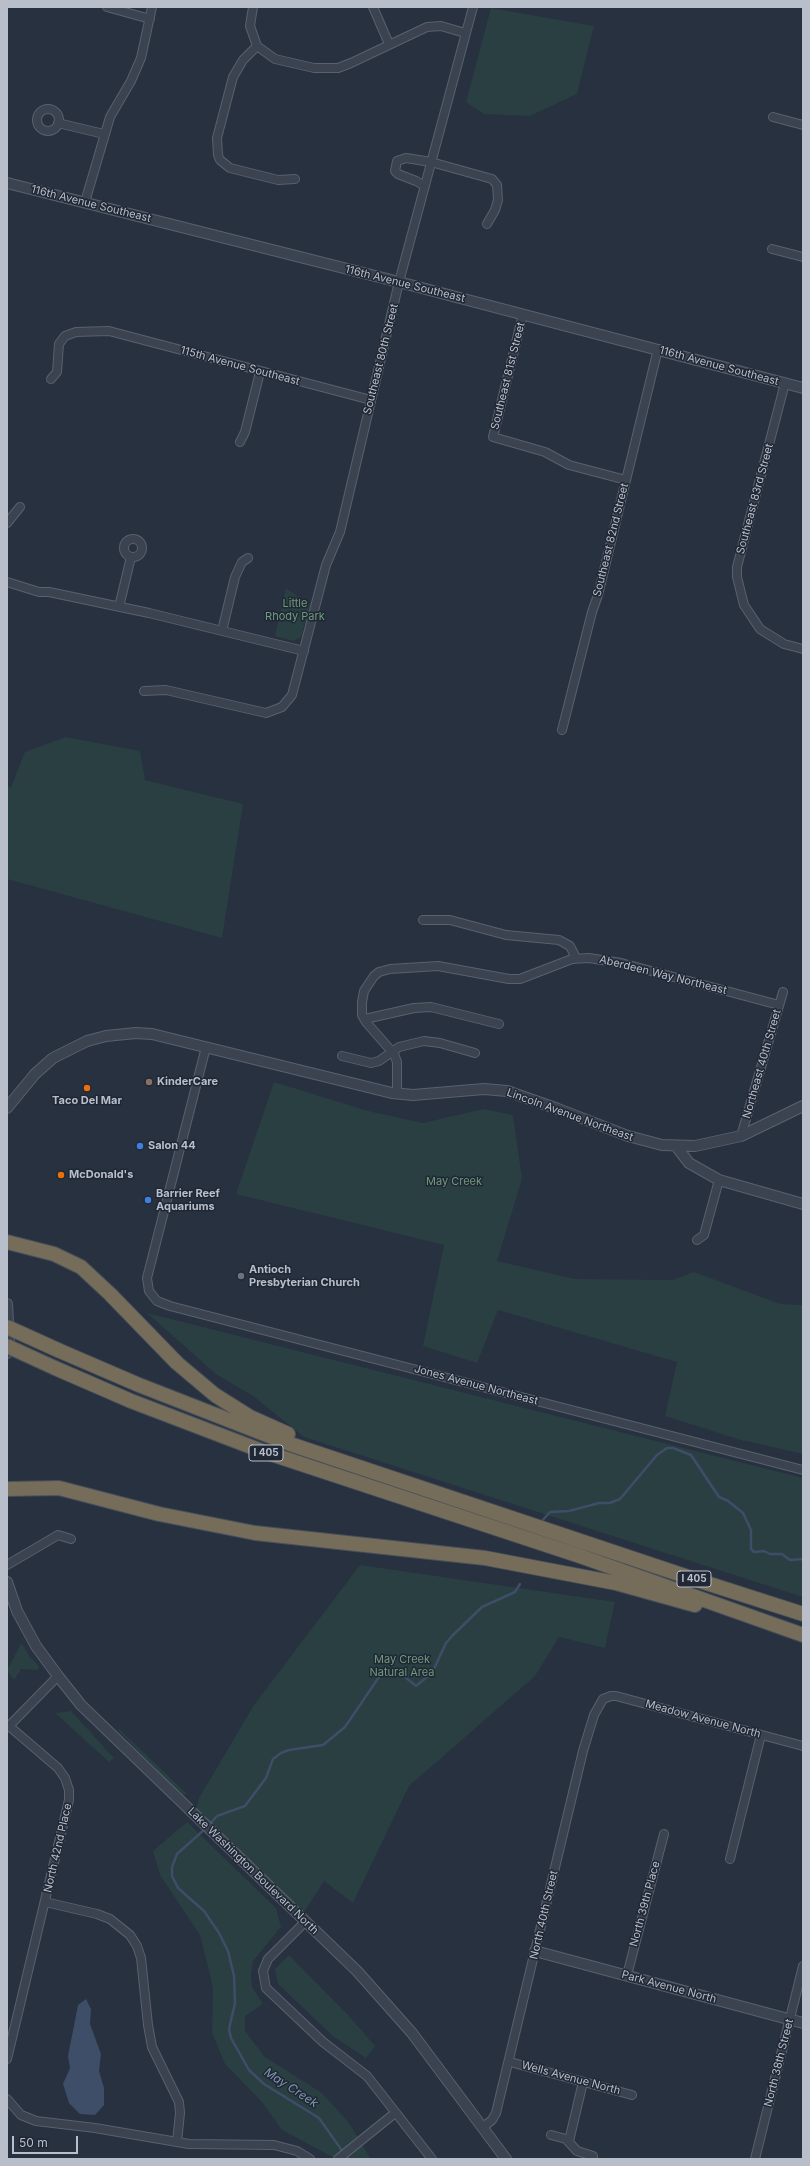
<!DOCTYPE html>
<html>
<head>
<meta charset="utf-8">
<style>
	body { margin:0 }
	#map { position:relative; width:810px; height:2166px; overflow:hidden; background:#273140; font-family:Inter,sans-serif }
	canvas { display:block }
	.frame { position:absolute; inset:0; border:8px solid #b8beca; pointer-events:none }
	.scale { position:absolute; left:12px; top:2136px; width:66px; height:18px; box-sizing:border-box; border:2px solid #b8beca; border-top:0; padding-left:5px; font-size:12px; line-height:14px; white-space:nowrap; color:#b8beca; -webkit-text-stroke:3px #202835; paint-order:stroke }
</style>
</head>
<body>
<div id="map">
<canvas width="810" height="2166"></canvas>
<div class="frame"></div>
<div class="scale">50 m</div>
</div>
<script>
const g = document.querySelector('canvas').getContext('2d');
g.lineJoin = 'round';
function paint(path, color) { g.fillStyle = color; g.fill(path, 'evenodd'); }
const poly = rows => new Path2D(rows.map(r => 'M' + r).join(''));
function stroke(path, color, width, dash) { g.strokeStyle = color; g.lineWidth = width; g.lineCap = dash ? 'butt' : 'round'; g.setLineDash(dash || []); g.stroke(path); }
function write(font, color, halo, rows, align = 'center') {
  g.font = font + ' Inter,sans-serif'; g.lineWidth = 3; g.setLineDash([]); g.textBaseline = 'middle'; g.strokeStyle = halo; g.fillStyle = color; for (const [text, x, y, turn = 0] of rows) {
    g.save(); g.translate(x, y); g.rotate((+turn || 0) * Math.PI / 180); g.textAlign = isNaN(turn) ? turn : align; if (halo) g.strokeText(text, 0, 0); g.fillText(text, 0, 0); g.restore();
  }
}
const green = poly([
	[491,8,594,26,577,94,530,116,484,114,466,102],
	[286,588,310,605,301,637,293,641,275,636],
	[66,737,140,751,145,780,243,804,222,938,7,879,7,786,11,787,25,752],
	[274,1082,368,1111,423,1123,483,1109,513,1115,522,1179,497,1261,575,1279,673,1280,694,1272,780,1304,803,1305,803,1454,741,1440,665,1416,677,1362,498,1310,477,1363,423,1346,444,1245,236,1194],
	[147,1313,803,1478,803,1597,304,1437,253,1396,216,1374],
	[360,1565,615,1602,605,1648,559,1637,535,1676,409,1786,353,1903,324,1881,303,1914,196,1810,199,1798,254,1705],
	[21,1644,23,1645,30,1657,39,1666,38,1670,21,1669,14,1680,7,1670],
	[71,1711,114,1758,109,1762,55,1713],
	[119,1729,187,1794,183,1795,169,1782,142,1755,118,1730],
	[187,1822,276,1908,281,1927,253,1961,251,1975,252,1987,263,2004,245,2016,245,2031,265,2057,322,2093,349,2123,371,2159,336,2159,282,2130,262,2102,225,2064,212,2033,213,1988,200,1935,160,1875,153,1851],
	[289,1955,348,2015,375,2046,366,2058,334,2037,278,1984,275,1969]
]);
const water = poly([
	[86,1999,91,2009,90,2024,101,2054,99,2071,104,2088,104,2105,95,2115,80,2114,69,2103,63,2084,70,2068,68,2056,78,2005]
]);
const stream = poly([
	[541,1522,550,1512,569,1511,599,1503,610,1503,620,1499,657,1455,667,1448,673,1448,691,1455,719,1497,728,1501,743,1513,751,1530,751,1549,754,1552,764,1551,770,1554,782,1554,790,1560,803,1559],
	[209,1825,217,1816,245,1806,266,1778,273,1759,281,1753,289,1750,323,1745,345,1727,381,1674,400,1673,416,1686,432,1673,446,1643,453,1635,482,1607,515,1592,520,1584],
	[205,1829,177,1854,172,1867,172,1876,178,1888,204,1911,219,1933,228,1951,234,1976,235,2003,229,2029,231,2038,249,2070,264,2084,319,2118,348,2159]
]);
const minor = poly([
	[107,7,150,19],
	[253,7,250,26,257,46,275,59,314,68,338,68,351,63,427,27,441,26,465,33],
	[373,7,389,44],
	[257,46,243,60,233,77,217,138,218,155,220,160,230,168,278,180,295,179],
	'37 120a11 11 0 1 1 22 0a11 11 0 1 1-22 0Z',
	[773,117,803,125],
	[58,123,104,134],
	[425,186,416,181,398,174,395,171,397,161,406,158,431,162,492,179,497,185,498,200,495,210,487,224],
	[85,202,110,117,131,81,141,58,152,7],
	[772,249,803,257],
	[523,314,493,437,545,452,569,465,626,480],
	[51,379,57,372,59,344,65,336,76,332,109,331,371,400],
	[785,383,737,567,737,577,744,605,760,629,784,644,803,649],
	[240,442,245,432,260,372],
	[7,523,20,507],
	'124 548a9 9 0 1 1 18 0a9 9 0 1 1-18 0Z',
	[7,582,39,592,49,592,149,613,304,651],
	[119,607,131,557],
	[222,631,235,577,242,562,248,558],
	[144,691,166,690,266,713,282,707,292,695,326,565,340,532,399,282,473,7],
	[562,730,592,612,598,595,658,349],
	[423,920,450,920,506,935,559,940,570,946,576,958],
	[365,1019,414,1008,431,1007,499,1024],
	[206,1047,147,1278,149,1291,157,1301,170,1306,803,1470],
	[342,1056,371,1063,379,1061,399,1047,424,1041,440,1043,475,1053],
	[397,1094,397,1062,394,1054,366,1022,362,1015,362,1002,364,991,374,976,379,972,390,969,438,966,509,979,520,979,572,959,589,958,621,963,779,1005],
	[741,1136,783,992],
	[697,1240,704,1235,719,1180],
	[7,1565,58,1535,71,1539],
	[730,1859,761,1735],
	[45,1902,97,1914,110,1919,130,1935,137,1946,141,1958,148,2025,152,2047,179,2102,180,2113,177,2142],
	[305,1922,268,1959,263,1971,266,1988,323,2042,367,2076,432,2159],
	[627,1975,664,1834],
	[7,2059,69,1800,69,1790,65,1778,58,1768,9,1726,58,1676],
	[510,2062,632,2095],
	[7,2099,21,2115,36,2121,95,2128,189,2144,274,2145,297,2151,310,2159],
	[482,2128,492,2120,496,2113,583,1751,594,1715,603,1699,611,1696,616,1696,803,1746],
	[551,2135,566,2139,577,2151,593,2156],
	[569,2141,583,2082],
	[338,2159,395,2113],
	[755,2159,803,1966]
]);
const tertiary = poly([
	[7,183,399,282,803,388],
	[7,1108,35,1074,53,1058,87,1041,106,1036,136,1033,152,1034,392,1093,413,1095,484,1089,507,1091,558,1109,628,1136,662,1145,695,1146,741,1136,803,1106],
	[676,1146,689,1163,719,1180,803,1204],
	[7,1304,9,1340,7,1353],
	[7,1582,17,1611,36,1646,58,1676,81,1705,357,1971,412,2033,506,2159],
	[535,1951,803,2023]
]);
const motorway = poly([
	[7,1242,54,1254,81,1267,110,1294,177,1363,215,1395,250,1417,288,1434],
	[60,1351,139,1385,290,1444,697,1580,803,1614],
	[55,1368,131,1401,262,1451,580,1556,803,1635],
	[7,1489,59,1488,159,1514,255,1533,485,1558,616,1583,695,1605]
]);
const motorwayBridge = poly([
	[7,1327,60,1351],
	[7,1346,55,1368]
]);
const markers = [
	[149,1082,4,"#8d6e63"],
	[87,1088,4,"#e8710a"],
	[140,1146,4,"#3f7fe0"],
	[61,1175,4,"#e8710a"],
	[148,1200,4,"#3f7fe0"],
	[241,1276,4,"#6b7280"]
];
const shields = [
	[266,1453,34],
	[694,1579,34]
];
const shieldNames = [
	["I 405",266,1453],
	["I 405",694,1579]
];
const streetNames = [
	["116th Avenue Southeast",91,204,14],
	["116th Avenue Southeast",405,284,14],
	["Southeast 80th Street",381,359,-76],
	["115th Avenue Southeast",240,366,15],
	["116th Avenue Southeast",719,366,15],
	["Southeast 81st Street",508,376,-76],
	["Southeast 83rd Street",755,499,-75],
	["Southeast 82nd Street",611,540,-76],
	["Aberdeen Way Northeast",663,975,14],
	["Northeast 40th Street",762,1064,-74],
	["Lincoln Avenue Northeast",570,1115,20],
	["Jones Avenue Northeast",476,1385,15],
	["Meadow Avenue North",703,1719,15],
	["North 42nd Place",58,1848,-77],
	["Lake Washington Boulevard North",253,1871,44],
	["North 39th Place",645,1904,-75],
	["North 40th Street",544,1915,-77],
	["Park Avenue North",669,1987,15],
	["North 38th Street",779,2063,-76],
	["Wells Avenue North",571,2078,15]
];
const parkNames = [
	["Little",295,604],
	["Rhody Park",295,617],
	["May Creek",454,1182],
	["May Creek",402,1660],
	["Natural Area",402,1673]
];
const poiNames = [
	["KinderCare",157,1082],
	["Taco Del Mar",87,1101,"center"],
	["Salon 44",148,1146],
	["McDonald's",69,1175],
	["Barrier Reef",156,1194],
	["Aquariums",156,1207],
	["Antioch",249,1270],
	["Presbyterian Church",249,1283]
];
const waterNames = [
	["May Creek",291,2088,33]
];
paint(green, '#2a3f42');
paint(water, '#3e4d68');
stroke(stream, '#3e4d68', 2.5);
stroke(minor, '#59616d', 10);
stroke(tertiary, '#59616d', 12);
stroke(motorway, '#464e5a', 16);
stroke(minor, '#3b4350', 8);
stroke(tertiary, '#3b4350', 10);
stroke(motorway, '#756c59', 14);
stroke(motorwayBridge, '#464e5a', 16, []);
stroke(motorwayBridge, '#756c59', 14);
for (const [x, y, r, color] of markers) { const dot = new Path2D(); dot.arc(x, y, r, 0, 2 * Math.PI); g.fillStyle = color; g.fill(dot); stroke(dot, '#202835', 1.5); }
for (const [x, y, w] of shields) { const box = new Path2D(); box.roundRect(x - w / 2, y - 8, w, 16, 3); g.fillStyle = '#202835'; g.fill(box); stroke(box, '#b8beca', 1); }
write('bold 10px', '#b8beca', null, shieldNames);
write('11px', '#b8beca', '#202835', streetNames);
write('11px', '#719a7c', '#202835', parkNames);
write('bold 11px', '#b8beca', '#202835', poiNames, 'left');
write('italic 12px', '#8193b0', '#202835', waterNames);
</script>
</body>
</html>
